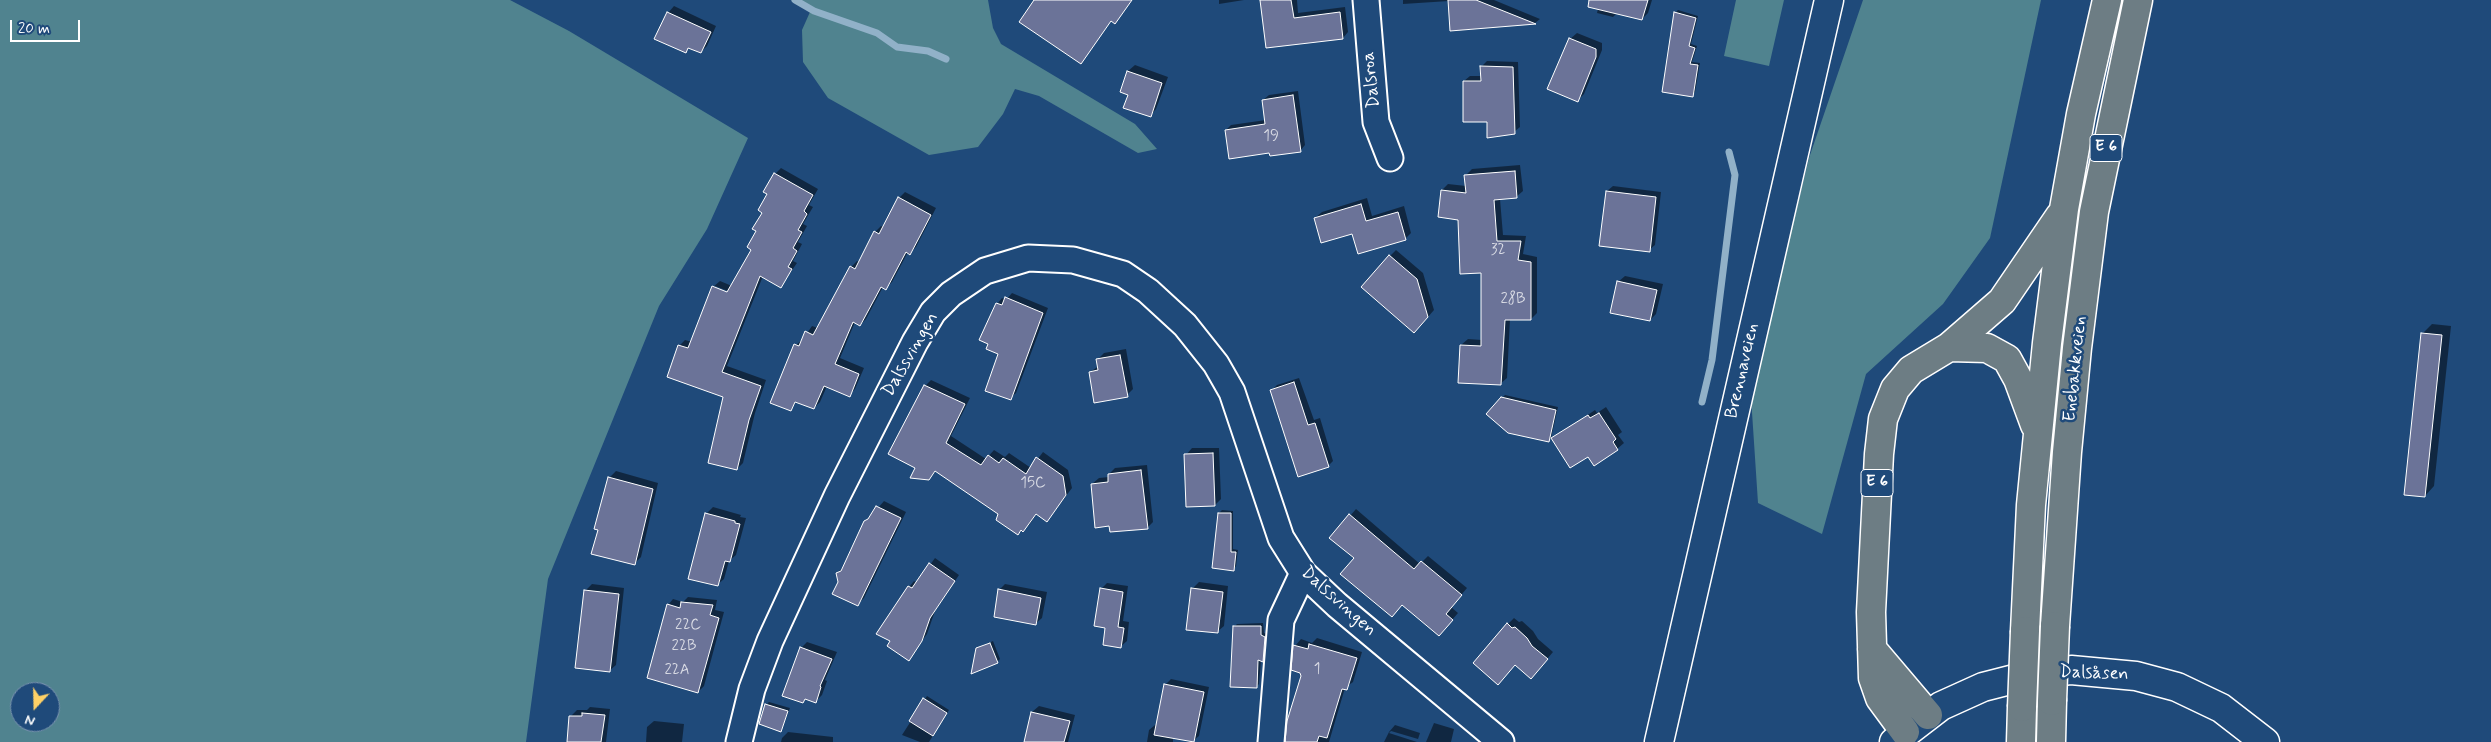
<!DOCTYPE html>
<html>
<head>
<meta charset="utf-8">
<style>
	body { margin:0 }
	#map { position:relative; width:2491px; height:742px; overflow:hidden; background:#1f4a7a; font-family:Mynerve,sans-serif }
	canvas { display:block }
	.north { position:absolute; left:10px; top:682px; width:50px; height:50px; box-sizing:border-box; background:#1f4a7a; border:1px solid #7992af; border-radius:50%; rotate:201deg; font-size:14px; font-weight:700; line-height:20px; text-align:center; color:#fff }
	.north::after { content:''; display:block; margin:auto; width:18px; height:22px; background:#ffd166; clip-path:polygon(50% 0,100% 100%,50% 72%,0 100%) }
	.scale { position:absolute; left:10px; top:20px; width:70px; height:22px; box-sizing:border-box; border:2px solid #fff; border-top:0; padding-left:6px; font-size:15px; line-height:18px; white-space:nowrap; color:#fff; -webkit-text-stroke:4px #1f4a7a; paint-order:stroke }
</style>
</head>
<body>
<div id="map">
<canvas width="2491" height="742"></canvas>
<div class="north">N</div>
<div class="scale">20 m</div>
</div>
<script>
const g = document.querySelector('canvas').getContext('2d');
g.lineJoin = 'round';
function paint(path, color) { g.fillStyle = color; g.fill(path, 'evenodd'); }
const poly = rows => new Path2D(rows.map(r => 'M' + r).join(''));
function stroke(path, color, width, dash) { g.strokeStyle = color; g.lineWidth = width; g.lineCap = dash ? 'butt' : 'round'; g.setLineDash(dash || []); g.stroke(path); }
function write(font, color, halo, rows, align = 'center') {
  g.font = font + ' Mynerve,sans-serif'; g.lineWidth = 5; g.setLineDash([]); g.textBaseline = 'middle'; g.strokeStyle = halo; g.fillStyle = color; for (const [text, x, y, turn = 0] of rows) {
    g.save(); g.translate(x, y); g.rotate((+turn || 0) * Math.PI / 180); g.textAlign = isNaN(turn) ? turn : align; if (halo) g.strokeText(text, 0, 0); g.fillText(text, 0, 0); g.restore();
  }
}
const green = poly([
	[0,0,510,0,569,31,748,138,707,229,659,306,548,579,526,742,0,742],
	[20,692,50,692,50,722,20,722],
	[791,0,988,0,993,28,1001,44,1135,124,1157,149,1138,153,1039,96,1015,89,1003,114,978,147,929,155,828,98,803,62,802,30,810,12],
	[1736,0,1784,0,1769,66,1724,56],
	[1863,0,2041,0,1990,238,1943,304,1866,374,1822,534,1758,503,1751,397,1809,158]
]);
const shadow = poly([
	[1219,0,1244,0,1219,4],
	[1261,0,1297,0,1298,13,1345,7,1348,32,1343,38,1267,47],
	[1403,0,1494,0,1540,19,1535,23,1451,30,1449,1,1403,4],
	[1600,0,1652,0,1648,13,1642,19,1617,13,1613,17,1597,13],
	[674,6,716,26,707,46,701,52,690,47,686,51,668,13],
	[1678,10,1698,16,1691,44,1697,46,1692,62,1700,63,1695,92,1692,95,1675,13],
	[1577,33,1602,43,1602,50,1584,94,1578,100,1570,39],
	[1487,61,1518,62,1520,127,1514,132,1488,121,1464,81,1470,76,1482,76,1482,66],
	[1135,65,1168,77,1156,109,1150,116,1130,94,1121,91,1128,71],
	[1298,91,1305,145,1300,151,1271,151,1226,130,1231,125,1266,120,1263,100,1269,95],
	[1520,165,1523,191,1516,197,1500,199,1503,235,1526,236,1523,254,1537,257,1537,313,1531,319,1510,319,1507,378,1500,384,1461,345,1468,339,1482,340,1482,272,1460,219,1442,190,1448,184,1466,186,1465,176,1472,169],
	[781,168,818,189,809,205,813,207,803,224,807,226,798,242,802,244,793,261,797,263,781,286,763,276,727,366,766,380,755,413,743,463,737,469,725,396,679,346,685,340,692,342,713,287,720,281,732,286,752,249,775,174],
	[715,286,733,293,732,296,715,288],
	[1613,186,1661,192,1655,245,1649,250,1607,191],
	[905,192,936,208,916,247,910,253,908,252,892,282,886,288,883,287,866,319,860,325,855,322,840,358,864,368,855,389,849,395,827,386,820,402,814,408,797,401,790,410,796,345,803,339,812,326,818,328,851,267,857,261,859,262,875,232,881,226,884,227,899,198],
	[1367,198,1372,216,1404,206,1411,233,1405,239,1353,232,1315,218,1322,212],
	[1396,250,1423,273,1434,310,1421,325,1390,256],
	[1625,276,1663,284,1656,314,1650,320,1618,282],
	[1012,293,1048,308,1016,393,1010,398,999,353,997,304,1002,298,1006,300],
	[2432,324,2451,326,2434,486,2425,496,2422,334],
	[1126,349,1133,389,1127,395,1090,372,1099,366,1098,359,1104,353],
	[1299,378,1314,420,1320,418,1333,461,1328,466,1272,390,1277,385],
	[931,380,970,398,951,436,986,459,994,450,1005,457,1009,453,1031,468,1043,452,1068,470,1072,488,1047,521,1037,513,1029,525,1018,533,1000,513,936,471,929,479,917,467,925,386],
	[1505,395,1558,407,1551,438,1548,441,1502,398],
	[1606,407,1622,432,1618,435,1624,443,1617,449,1588,455,1553,439,1595,410,1597,413],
	[1192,448,1219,448,1221,499,1215,505,1186,455],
	[1147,465,1153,522,1147,528,1110,525,1092,484,1099,478,1109,477,1109,474,1115,468],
	[616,471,658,483,641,557,634,564,599,529,609,478],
	[884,501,906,512,864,598,858,604,839,582,837,573,844,567,872,515],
	[713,507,741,515,740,517,746,518,736,555,729,561,724,579,717,585,706,514],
	[1356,509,1420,564,1428,556,1467,588,1451,607,1458,613,1439,635,1331,538],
	[1222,510,1233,511,1233,549,1238,550,1236,566,1234,569,1219,513],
	[935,558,959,575,935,611,927,634,909,659,892,640,909,587,914,581,917,583],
	[1199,582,1228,586,1224,626,1217,632,1192,589],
	[1107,583,1128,586,1123,621,1129,622,1127,641,1120,647,1107,627,1101,589],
	[592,584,624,588,616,665,609,671,585,591],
	[1005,584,1047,592,1042,618,1035,624,999,590],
	[688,597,717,600,715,610,724,612,704,686,698,692,668,605,673,599,683,602],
	[1514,618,1519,622,1522,621,1533,631,1538,639,1553,652,1537,671,1516,664,1508,624],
	[1263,623,1264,633,1267,634,1266,658,1261,660,1259,684,1256,687,1234,627,1237,624],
	[1317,638,1362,652,1353,682,1345,688,1329,742,1287,742,1288,721,1302,672,1295,646,1301,639,1312,643],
	[993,641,1000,659,997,662,977,649],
	[807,642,837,652,825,680,827,681,822,695,815,702,806,698,803,702,801,648],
	[1171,679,1209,687,1199,736,1193,741,1173,737,1173,742,1147,742,1149,730,1155,725,1157,725,1166,684],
	[927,696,949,710,929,742,920,742,902,735],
	[769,702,790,708,781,730,766,705],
	[1039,706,1075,715,1068,742,1025,742,1032,712],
	[590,707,610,709,606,742,568,742,571,716,577,710,587,710],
	[654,721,684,724,682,742,646,742,647,727],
	[1434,723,1454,729,1451,742,1426,742],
	[1395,725,1420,733,1418,739,1391,731,1389,733,1417,742,1384,742,1389,732],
	[788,732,833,737,833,742,781,742,782,738]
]);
const stream = poly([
	[795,0,814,11,877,33,897,47,928,51,946,59],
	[1702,402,1712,360,1735,175,1729,152]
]);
const building = poly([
	[1034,0,1132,0,1115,24,1111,21,1081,64,1019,22,1034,0],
	[1260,0,1291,0,1294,18,1340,12,1343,39,1266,48,1260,0],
	[1448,0,1476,0,1536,24,1450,31,1448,0],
	[1589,0,1648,0,1642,20,1588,7,1589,0],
	[667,12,711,32,701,53,688,48,686,53,654,39,667,12],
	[1674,12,1696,18,1689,46,1695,48,1690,64,1698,65,1693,97,1662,92,1674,12],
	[1569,38,1596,49,1596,57,1578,102,1547,89,1569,38],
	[1480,66,1513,67,1515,134,1487,138,1487,122,1463,122,1463,81,1481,81,1480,66],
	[1127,71,1162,83,1151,117,1123,108,1128,95,1120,92,1127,71],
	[1293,95,1301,152,1270,156,1269,153,1229,159,1225,130,1265,124,1262,100,1293,95],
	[1515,171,1517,198,1494,200,1497,241,1521,241,1518,260,1531,262,1531,320,1505,320,1501,385,1458,383,1460,345,1481,346,1481,273,1460,274,1458,220,1438,217,1441,190,1466,193,1464,175,1515,171],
	[774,173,813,195,804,211,807,214,798,230,802,232,793,248,797,251,788,267,792,269,781,288,760,276,722,372,761,386,749,420,737,470,708,463,723,397,667,377,678,345,688,348,712,286,727,292,751,250,747,247,756,231,752,229,762,213,758,210,767,194,763,192,774,173],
	[1606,191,1656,197,1650,252,1599,246,1606,191],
	[898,197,931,215,910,255,906,252,886,290,881,287,860,326,853,322,835,364,859,374,850,397,824,386,814,409,795,402,791,411,770,403,794,344,799,346,805,331,813,335,850,266,855,269,874,231,879,234,898,197],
	[1361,204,1366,221,1398,212,1406,240,1358,254,1352,234,1321,243,1314,218,1361,204],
	[1389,255,1417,279,1428,317,1414,333,1361,287,1389,255],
	[1617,281,1657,290,1650,321,1610,313,1617,281],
	[1005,297,1043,313,1011,400,985,391,998,354,986,349,988,344,979,340,996,303,1002,305,1005,297],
	[2421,333,2442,335,2425,497,2404,495,2421,333],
	[1120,355,1128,397,1094,403,1089,372,1098,370,1096,359,1120,355],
	[1294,382,1308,425,1315,423,1329,467,1298,477,1270,390,1294,382],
	[924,385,965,404,946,443,981,465,988,455,999,463,1003,458,1026,474,1036,457,1063,476,1066,495,1047,522,1036,514,1023,532,1021,530,1018,535,996,520,998,514,935,471,929,480,910,478,915,468,888,454,924,385],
	[1501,397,1556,410,1549,442,1508,433,1486,414,1501,397],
	[1599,413,1616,439,1613,442,1618,450,1594,466,1588,457,1570,468,1551,438,1588,415,1590,418,1599,413],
	[1213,453,1215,506,1186,507,1184,454,1213,453],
	[1141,470,1148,529,1110,532,1109,526,1095,528,1091,484,1108,482,1108,474,1141,470],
	[608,477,653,489,635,565,591,554,598,530,594,529,608,477],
	[876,506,901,518,858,606,832,594,838,582,836,573,841,571,864,521,868,519,876,506],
	[705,513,735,521,735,523,740,524,730,562,725,561,718,586,688,579,705,513],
	[1218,513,1231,513,1231,552,1236,552,1234,571,1212,568,1218,513],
	[1349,514,1414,569,1421,561,1462,595,1446,614,1453,620,1439,636,1402,605,1392,617,1340,574,1354,558,1329,538,1349,514],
	[929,563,955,581,930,618,922,641,909,661,887,646,890,641,876,634,908,586,912,588,929,563],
	[1100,588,1123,592,1118,627,1124,628,1121,648,1103,645,1105,628,1094,626,1100,588],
	[1191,588,1223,592,1218,633,1186,630,1191,588],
	[998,589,1041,598,1036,625,994,617,998,589],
	[584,590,619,594,610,672,575,668,584,590],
	[681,602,713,605,710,615,719,618,698,693,647,678,667,604,680,608,681,602],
	[1507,623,1512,628,1515,627,1527,638,1532,646,1548,659,1531,679,1515,665,1498,685,1473,663,1507,623],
	[1233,626,1261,626,1261,635,1265,637,1263,662,1258,660,1257,688,1230,687,1233,626],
	[990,643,998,663,971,674,976,648,990,643],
	[1309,644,1357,658,1347,690,1342,689,1327,738,1319,736,1317,742,1285,742,1287,721,1301,676,1300,673,1291,670,1293,645,1308,649,1309,644],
	[800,647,832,659,820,686,821,687,816,703,805,699,803,703,782,696,800,647],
	[1164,684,1204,692,1194,742,1154,735,1164,684],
	[923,698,947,713,933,736,909,721,923,698],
	[765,704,788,711,781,732,759,724,765,704],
	[1031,712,1070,721,1064,742,1024,742,1031,712],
	[582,713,605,715,601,742,567,742,569,716,582,716,582,713]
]);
const street = poly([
	[1366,0,1376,122,1390,158],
	[739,742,752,689,770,641,837,496,915,342,933,312,951,294,985,271,1028,258,1073,260,1123,274,1148,291,1185,325,1216,364,1232,392,1281,538,1303,573,1337,605,1501,742],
	[1271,742,1281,620,1303,573]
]);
const secondary = poly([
	[1659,742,1829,0],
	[1894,742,1941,706,1983,687,2022,677,2071,670,2136,676,2177,687,2221,708,2265,742]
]);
const highway = poly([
	[1949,347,1987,348,2007,359,2018,379,2035,425],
	[2055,626,2067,452,2077,348,2094,212,2138,0],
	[2025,631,2031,505,2047,343,2064,209,2081,114,2107,0],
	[1872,649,1928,715],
	[1905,732,1880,698,1873,678,1871,612,1879,454,1883,419,1895,389,1911,370,1949,347,2002,301,2060,216],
	[2021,742,2022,707],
	[2051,742,2052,701]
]);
const highwayBridge = poly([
	[2052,701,2055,626],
	[2022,707,2025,631]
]);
const numberNames = [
	["19",1271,137],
	["32",1498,251],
	["28B",1513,300],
	["15C",1033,484],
	["22C",688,626],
	["22B",684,647],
	["1",1317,670],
	["22A",677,671]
];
const shields = [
	[2106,148,32],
	[1877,483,32]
];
const shieldNames = [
	["E 6",2106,148],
	["E 6",1877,483]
];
const streetNames = [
	["Dalsroa",1372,80,-96],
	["Dalssvingen",911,355,-60],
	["Enebakkveien",2076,369,-84],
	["Brennaveien",1743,371,-77],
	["Dalssvingen",1338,602,42],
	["Dalsåsen",2094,674,2]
];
paint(green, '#50838f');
paint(shadow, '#0007');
stroke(stream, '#91b1c8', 7);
paint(building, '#6b7398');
stroke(building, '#fff', 1);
stroke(street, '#fff', 29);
stroke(secondary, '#fff', 31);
stroke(highway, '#fff', 31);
stroke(street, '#1f4a7a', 25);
stroke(secondary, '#1f4a7a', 28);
stroke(highway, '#6d7d84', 28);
stroke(highwayBridge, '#fff', 31, []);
stroke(highwayBridge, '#6d7d84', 28);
write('15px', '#dadce5', null, numberNames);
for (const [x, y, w] of shields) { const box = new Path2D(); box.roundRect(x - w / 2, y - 13.5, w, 27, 4); g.fillStyle = '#1f4a7a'; g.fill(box); stroke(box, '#fff', 1); }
write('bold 16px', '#fff', null, shieldNames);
write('18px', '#fff', '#1f4a7a', streetNames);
</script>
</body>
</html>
